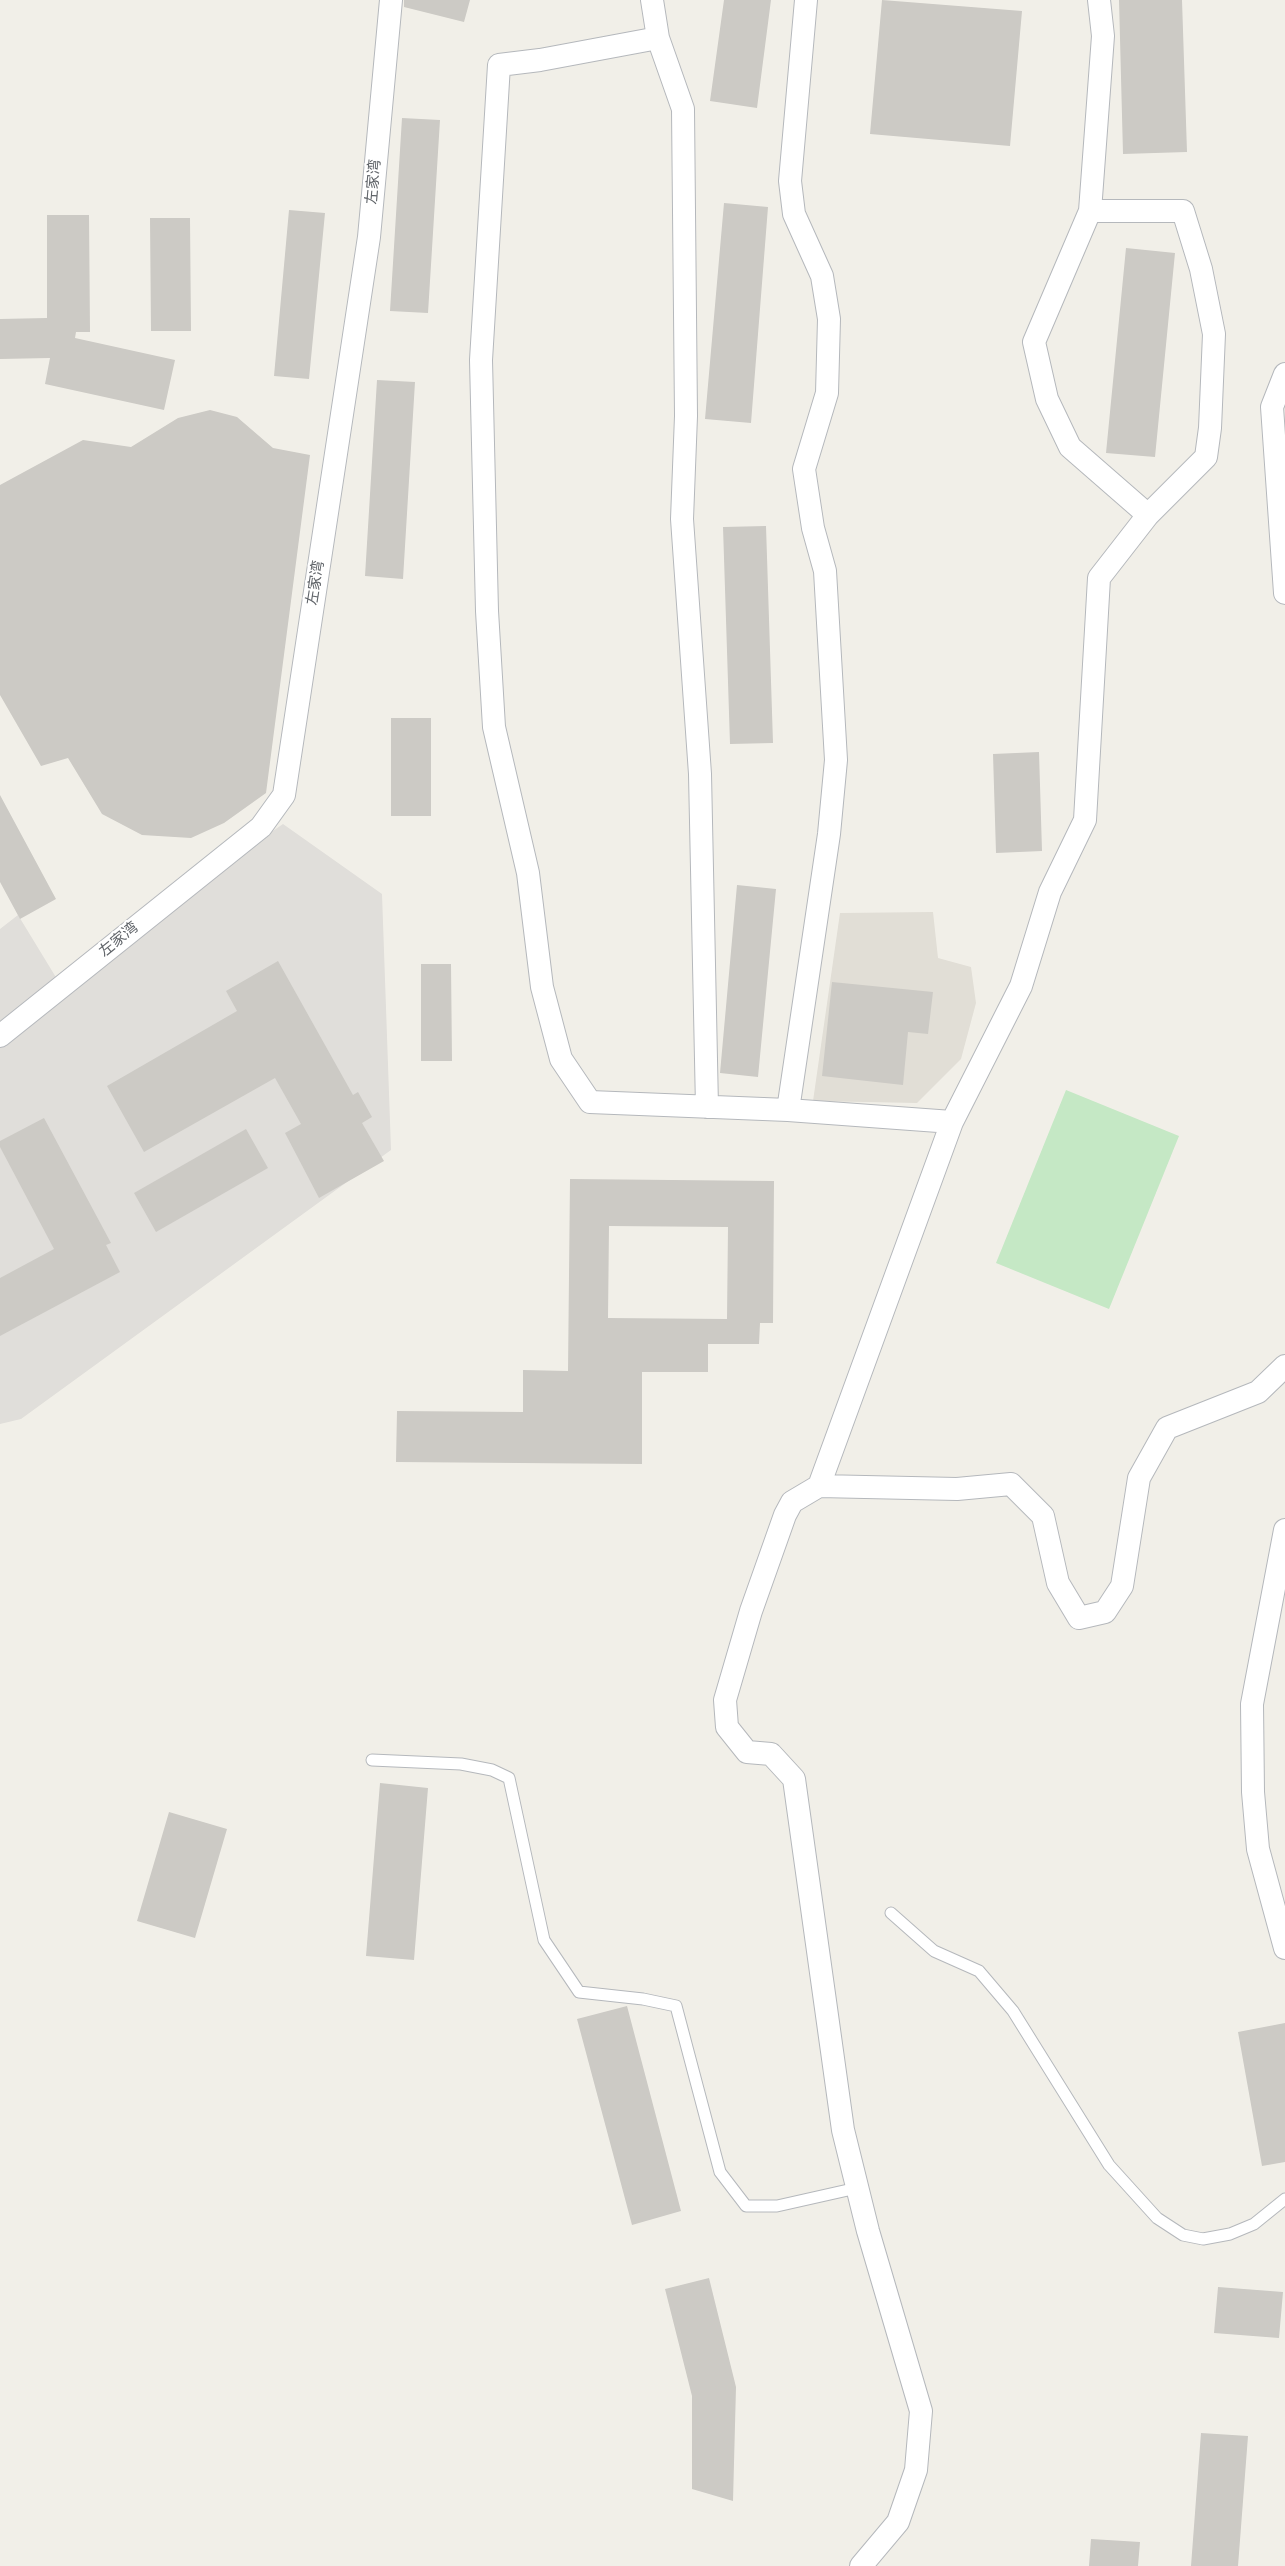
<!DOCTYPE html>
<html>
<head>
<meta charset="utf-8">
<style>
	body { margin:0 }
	canvas { display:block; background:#f1efe8 }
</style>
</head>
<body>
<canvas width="1285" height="2566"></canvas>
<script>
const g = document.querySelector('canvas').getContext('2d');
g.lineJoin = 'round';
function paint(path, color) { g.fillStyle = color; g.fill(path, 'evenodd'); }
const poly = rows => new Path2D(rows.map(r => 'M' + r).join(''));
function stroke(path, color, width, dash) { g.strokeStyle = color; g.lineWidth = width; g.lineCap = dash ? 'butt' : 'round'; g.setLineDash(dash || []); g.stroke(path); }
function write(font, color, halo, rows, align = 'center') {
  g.font = font + ' "DM Sans","Noto Sans SC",sans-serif'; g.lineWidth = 4.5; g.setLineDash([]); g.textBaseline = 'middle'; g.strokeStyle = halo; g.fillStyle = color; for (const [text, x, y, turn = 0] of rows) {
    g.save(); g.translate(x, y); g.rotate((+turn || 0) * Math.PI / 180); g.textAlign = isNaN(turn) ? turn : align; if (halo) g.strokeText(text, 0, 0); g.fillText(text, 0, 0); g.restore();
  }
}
const industrial = poly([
	[283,824,382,894,391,1150,21,1419,0,1424,0,929,18,915,57,979]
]);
const education = poly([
	[933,912,938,958,971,967,976,1003,961,1059,917,1103,813,1101,840,913]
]);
const green = poly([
	[1066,1090,1179,1136,1109,1309,996,1263]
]);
const building = poly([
	[404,0,470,0,464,22,404,7],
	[724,0,771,0,757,108,710,101],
	[882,0,1022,11,1010,146,870,134],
	[1119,0,1182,0,1187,152,1123,154],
	[402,118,440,120,428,313,390,311],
	[724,203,768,207,751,423,705,419],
	[289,210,325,213,309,379,274,376],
	[47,215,89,215,90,332,76,332,75,338,175,360,164,410,45,384,50,358,0,359,0,319,47,318],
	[150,218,190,218,191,331,151,331],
	[1126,248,1175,253,1155,457,1106,453],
	[377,380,415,382,403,579,365,576],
	[210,410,237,417,273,448,310,455,266,793,224,823,191,838,142,835,102,814,68,758,41,766,0,695,0,485,83,440,131,447,178,418],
	[766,526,773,743,730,744,723,527],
	[391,718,431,718,431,816,391,816],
	[1039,752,1042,851,996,853,993,754],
	[0,795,56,899,20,919,0,882],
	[737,885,776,889,758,1077,720,1073],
	[278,961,353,1095,358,1092,372,1117,362,1123,384,1161,319,1198,285,1133,301,1124,275,1078,144,1152,107,1086,237,1011,226,991],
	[421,964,451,964,452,1061,421,1061],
	[832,982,933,992,928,1034,908,1032,903,1085,822,1076],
	[44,1118,111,1243,106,1245,120,1272,0,1336,0,1278,54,1249,0,1147,0,1141],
	[246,1129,268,1168,156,1232,134,1193],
	[570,1179,774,1181,773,1323,760,1323,759,1344,708,1344,708,1372,642,1372,642,1464,396,1462,397,1411,523,1412,523,1370,568,1371],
	[609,1226,728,1227,727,1319,608,1318],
	[380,1783,428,1788,414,1960,366,1956],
	[169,1812,227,1829,195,1938,137,1921],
	[627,2006,681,2211,632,2225,577,2019],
	[1285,2023,1285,2162,1262,2166,1238,2032],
	[709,2278,736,2387,733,2501,692,2489,692,2396,665,2289],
	[1218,2287,1283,2292,1279,2338,1214,2333],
	[1201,2433,1248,2436,1238,2566,1191,2566],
	[1091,2539,1140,2542,1138,2566,1089,2566]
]);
const lane = poly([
	[372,1760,461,1764,492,1770,509,1778,544,1940,579,1992,643,1999,676,2006,720,2172,746,2206,777,2206,857,2188],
	[891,1913,934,1951,979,1971,1013,2011,1109,2165,1157,2218,1183,2235,1203,2239,1230,2234,1254,2224,1285,2199]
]);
const street = poly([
	[652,0,658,38,683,109,686,416,682,519,700,774,707,1107],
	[1099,0,1103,36,1090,211,1034,342,1047,399,1070,447,1148,515],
	[658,38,540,60,499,65,481,360,487,611,494,727,528,873,542,987,561,1059,590,1102,788,1110,952,1122],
	[1285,374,1272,407,1285,593],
	[0,1036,261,827,284,795,369,237,391,0],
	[788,1110,829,834,836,760,825,571,813,528,804,469,827,393,829,319,822,276,794,214,790,181,806,0],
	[819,1486,952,1122,1021,986,1050,892,1085,820,1099,578,1148,515,1206,457,1210,428,1214,334,1201,269,1183,211,1090,211],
	[1285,1530,1252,1704,1253,1792,1258,1849,1285,1948],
	[861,2566,898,2522,916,2470,921,2411,868,2231,843,2130,794,1779,771,1754,747,1752,727,1727,725,1700,751,1611,785,1515,792,1502,819,1486,957,1489,1011,1484,1043,1516,1058,1583,1079,1618,1105,1612,1122,1586,1139,1478,1167,1428,1258,1392,1285,1366]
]);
const streetNames = [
	["左家湾",374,182,-85],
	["左家湾",316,583,-81],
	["左家湾",119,940,-39]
];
paint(industrial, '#e0deda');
paint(education, '#e1ded6');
paint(green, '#c5e8c5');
paint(building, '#cccac5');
stroke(lane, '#b5b8bc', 13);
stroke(street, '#b5b8bc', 24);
stroke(lane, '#fff', 11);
stroke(street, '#fff', 22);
write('15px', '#5f6368', '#fff', streetNames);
</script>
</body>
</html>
